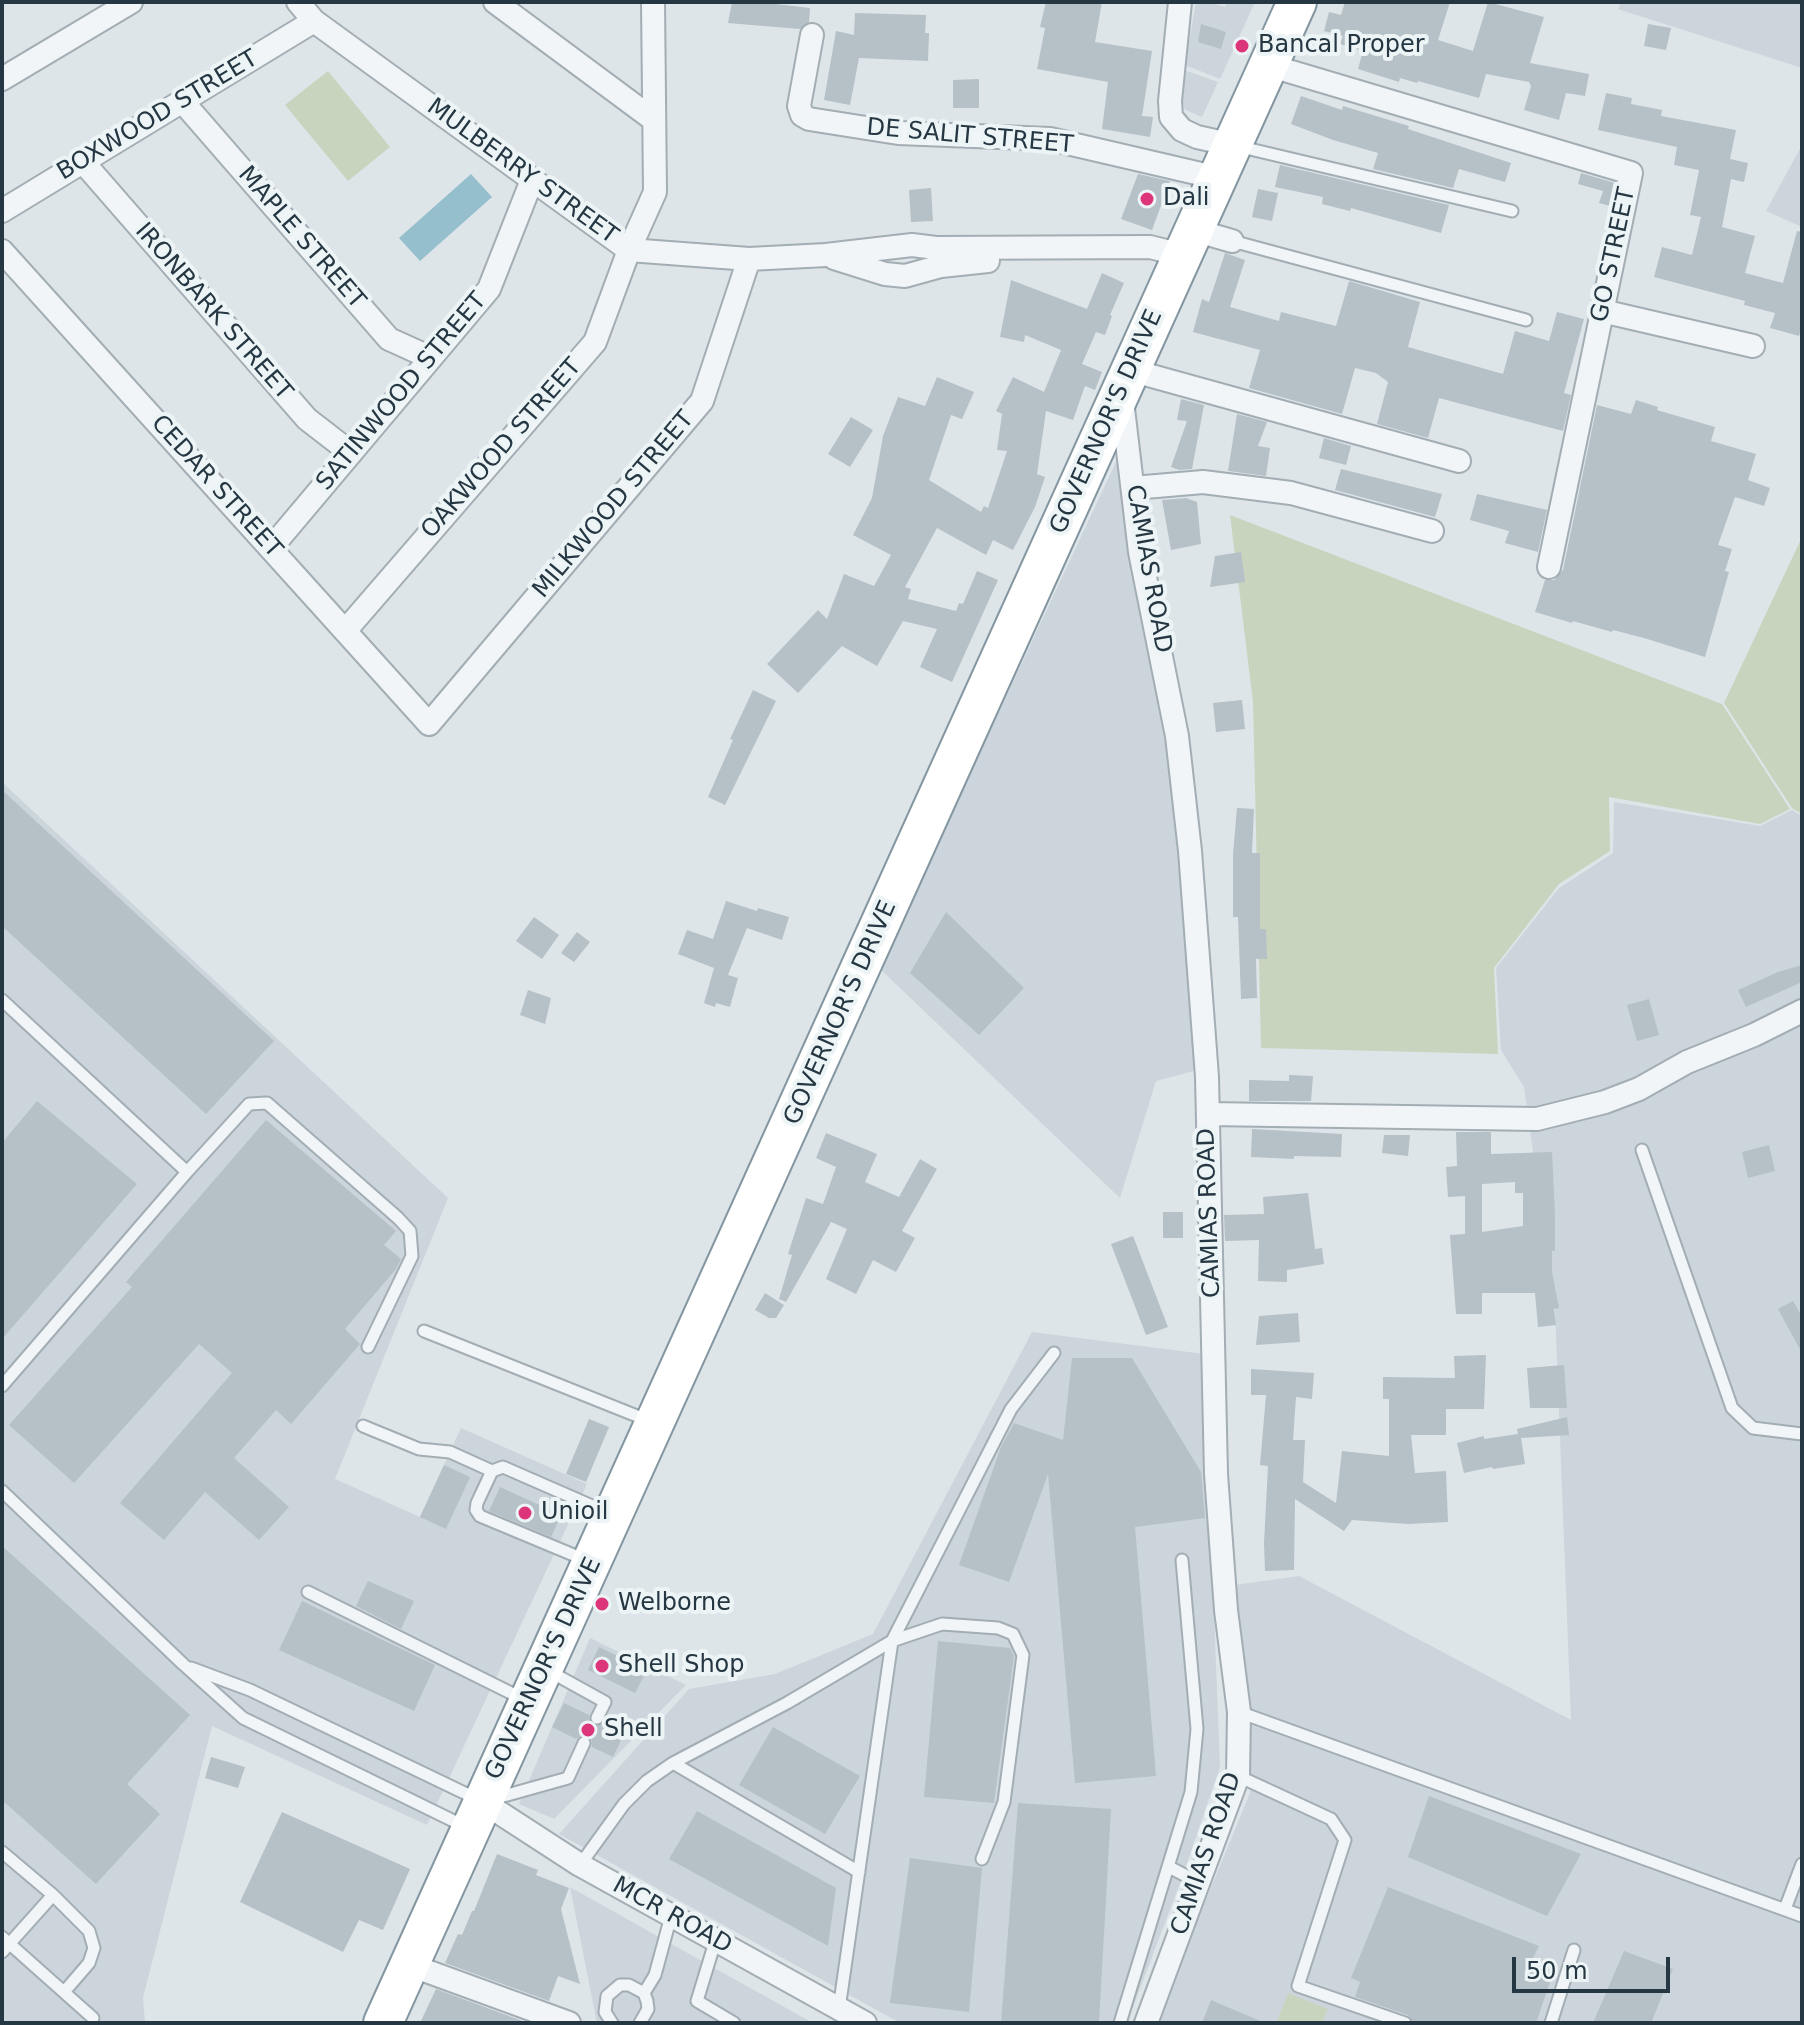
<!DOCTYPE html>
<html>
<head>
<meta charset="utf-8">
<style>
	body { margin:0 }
	#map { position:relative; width:1804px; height:2025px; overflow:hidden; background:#dee5e9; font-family:"DejaVu Sans",sans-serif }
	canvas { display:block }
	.frame { position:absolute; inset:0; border:4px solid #253742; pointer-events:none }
	.scale { position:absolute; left:1512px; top:1957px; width:158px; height:36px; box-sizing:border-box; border:4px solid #253742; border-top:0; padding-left:10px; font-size:24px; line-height:28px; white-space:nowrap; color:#253742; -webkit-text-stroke:6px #edf4f6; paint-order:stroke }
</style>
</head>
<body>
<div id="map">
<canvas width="1804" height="2025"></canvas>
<div class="frame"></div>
<div class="scale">50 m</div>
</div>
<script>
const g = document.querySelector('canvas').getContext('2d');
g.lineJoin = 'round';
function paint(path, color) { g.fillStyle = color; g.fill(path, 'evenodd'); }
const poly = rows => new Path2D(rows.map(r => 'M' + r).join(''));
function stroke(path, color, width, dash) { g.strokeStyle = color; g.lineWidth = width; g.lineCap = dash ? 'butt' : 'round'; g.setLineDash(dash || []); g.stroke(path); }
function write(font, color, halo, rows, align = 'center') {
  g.font = font + ' "DejaVu Sans",sans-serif'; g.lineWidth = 8; g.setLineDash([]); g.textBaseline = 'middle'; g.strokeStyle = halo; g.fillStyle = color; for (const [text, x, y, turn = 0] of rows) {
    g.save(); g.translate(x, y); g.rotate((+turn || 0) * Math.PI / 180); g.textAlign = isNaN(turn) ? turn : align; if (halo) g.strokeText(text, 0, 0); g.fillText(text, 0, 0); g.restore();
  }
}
const built = poly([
	[1196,2,1208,2,1225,7,1226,2,1255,2,1220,79,1185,65],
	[1621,2,1802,2,1802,68,1618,9],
	[1184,70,1218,82,1202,117,1186,110,1180,101],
	[1802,145,1802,227,1766,211],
	[1116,462,1172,732,1197,1070,1156,1081,1120,1198,879,968],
	[2,782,448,1198,335,1479,420,1517,461,1428,587,1484,427,1825,212,1726,143,1998,145,2023,2,2023],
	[1614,802,1760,826,1792,810,1802,816,1802,2023,1155,2023,1250,1793,1247,1688,1235,1585,1299,1576,1571,1720,1555,1309,1524,1087,1501,1050,1496,968,1559,888,1613,853],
	[1032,1332,1204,1354,1220,1767,1182,1878,1127,2023,900,2023,559,1834,689,1689,775,1674,873,1634],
	[590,1638,686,1685,554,1819,519,1804],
	[570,1887,666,1941,813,2023,597,2023]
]);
const green = poly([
	[328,71,390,147,348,181,285,105],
	[1230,515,1722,704,1790,809,1760,824,1609,797,1610,851,1559,884,1494,968,1498,1054,1261,1048,1253,702],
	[1802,537,1802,814,1792,808,1724,703],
	[1288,1993,1328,2009,1322,2023,1276,2023]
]);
const water = poly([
	[471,174,492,197,420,261,399,238]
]);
const building = poly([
	[732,2,758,2,810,8,809,22,800,29,728,23],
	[1046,2,1102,2,1095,42,1152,51,1142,116,1153,117,1150,137,1102,129,1108,82,1037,69,1045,28,1040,27],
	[1345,2,1450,2,1438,40,1473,51,1488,2,1544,17,1530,63,1589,74,1585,96,1566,93,1559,120,1524,110,1531,86,1529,82,1486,74,1479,98,1418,81,1417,83,1400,78,1399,82,1358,69,1363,51,1340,44,1343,36,1324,31,1329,12,1341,15],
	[855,13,926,15,925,33,929,33,928,61,859,58,850,105,824,100,836,31,854,35],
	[1201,24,1226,32,1221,49,1198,42],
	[1648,24,1671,28,1666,50,1644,46],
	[979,79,979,108,953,108,953,80],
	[1606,93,1632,98,1631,104,1662,110,1661,116,1736,130,1730,159,1748,163,1744,182,1731,179,1722,227,1755,236,1745,273,1783,283,1797,231,1802,232,1802,325,1799,336,1770,328,1775,313,1744,305,1745,301,1654,277,1662,247,1692,255,1701,217,1690,215,1699,170,1674,165,1677,147,1598,130],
	[1301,96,1342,110,1343,106,1409,126,1408,129,1511,163,1505,182,1459,169,1453,188,1373,169,1378,153,1333,140,1291,124],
	[1280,165,1449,205,1441,233,1351,208,1350,211,1322,204,1323,197,1275,187],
	[1581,173,1615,183,1610,206,1599,203,1603,191,1578,184],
	[1138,174,1170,181,1152,230,1121,219],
	[931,188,933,221,911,222,909,190],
	[1258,189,1278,193,1272,221,1252,217],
	[1225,253,1245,260,1230,307,1279,321,1281,312,1336,326,1349,281,1420,302,1408,347,1503,374,1515,331,1549,341,1557,312,1584,319,1564,393,1571,395,1563,431,1439,398,1428,438,1377,424,1388,382,1376,373,1355,368,1342,414,1249,388,1260,350,1193,332,1202,299,1209,302],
	[1102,273,1124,283,1110,315,1112,316,1105,335,1096,332,1082,364,1102,372,1095,390,1085,386,1073,420,1046,411,1037,474,1045,477,1035,507,1013,550,993,540,986,555,937,528,905,587,911,589,908,599,956,611,959,603,963,604,977,571,998,580,952,682,920,667,937,629,903,621,877,666,842,646,798,693,767,664,818,610,827,619,844,574,874,586,891,555,853,535,872,498,883,436,898,397,925,406,937,377,974,392,962,419,951,415,929,480,981,512,984,506,988,508,1007,451,997,450,1002,414,996,411,1013,377,1044,392,1061,350,1025,335,1024,342,1000,337,1011,280,1087,309],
	[1181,399,1204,405,1192,469,1179,470,1171,467,1187,421,1177,420],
	[1636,400,1658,407,1657,410,1715,427,1711,441,1756,454,1748,480,1770,488,1764,506,1735,497,1718,545,1732,549,1725,571,1729,572,1705,657,1644,638,1613,630,1612,632,1573,621,1572,623,1535,612,1545,580,1554,580,1563,570,1597,405,1631,414],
	[1237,414,1267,422,1258,446,1270,448,1266,476,1228,471],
	[851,417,873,430,850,467,828,454],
	[1324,438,1351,446,1346,465,1319,458],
	[1341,469,1442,494,1435,517,1335,490],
	[1477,494,1547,510,1538,552,1505,543,1509,531,1470,520],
	[1186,498,1197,502,1201,544,1171,550,1162,500],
	[1241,552,1245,582,1210,587,1215,556],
	[753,690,776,701,725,805,708,797,733,740,730,739],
	[1242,700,1245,729,1216,732,1213,703],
	[2,790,274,1041,206,1114,2,926],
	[1237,808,1254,809,1252,853,1260,853,1260,929,1266,929,1267,959,1256,959,1257,998,1241,999,1238,917,1233,917,1233,854],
	[726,901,757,911,758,908,789,917,782,940,747,928,728,975,738,978,730,1007,716,1003,715,1007,704,1003,714,968,678,954,687,930,713,939],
	[946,912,1024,988,979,1035,910,973],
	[534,917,559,935,542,959,516,941],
	[577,932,590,942,574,962,561,953],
	[1802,965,1802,982,1746,1007,1738,990,1778,972],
	[528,990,551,998,545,1024,520,1015],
	[1649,999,1659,1035,1637,1041,1627,1005],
	[1289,1075,1313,1076,1311,1101,1249,1101,1249,1080,1289,1081],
	[37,1101,137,1184,2,1339,2,1143],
	[266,1120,396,1231,384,1245,401,1259,396,1269,345,1329,360,1344,291,1424,276,1410,234,1458,289,1507,259,1540,205,1492,164,1540,120,1503,232,1373,199,1344,74,1483,9,1425,132,1287,126,1282],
	[1252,1129,1342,1134,1341,1157,1294,1156,1294,1159,1251,1157],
	[1456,1132,1491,1132,1491,1154,1552,1152,1555,1214,1555,1251,1552,1251,1552,1272,1559,1308,1554,1309,1556,1325,1538,1327,1535,1293,1482,1293,1482,1314,1456,1314,1450,1235,1465,1234,1465,1196,1448,1197,1446,1167,1457,1166],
	[1515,1182,1515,1193,1523,1193,1523,1226,1482,1232,1482,1184],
	[826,1133,877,1154,865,1182,899,1197,920,1159,937,1169,902,1231,915,1238,896,1272,873,1260,856,1294,826,1279,847,1229,831,1222,786,1302,779,1299,792,1255,788,1254,806,1198,823,1204,836,1167,816,1158],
	[1384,1135,1410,1135,1408,1156,1382,1153],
	[1769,1145,1775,1171,1748,1178,1742,1152],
	[1308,1193,1315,1249,1322,1248,1324,1264,1287,1270,1287,1282,1258,1281,1259,1240,1225,1241,1224,1215,1264,1214,1263,1197],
	[1163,1212,1183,1212,1183,1238,1163,1238],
	[1133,1236,1168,1327,1146,1335,1111,1244],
	[765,1293,784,1305,776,1318,769,1318,755,1310],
	[1793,1301,1802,1317,1802,1353,1778,1309],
	[1298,1313,1300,1342,1256,1345,1259,1316],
	[1486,1355,1484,1409,1446,1409,1446,1435,1411,1435,1415,1473,1446,1471,1448,1522,1408,1524,1352,1520,1344,1531,1295,1499,1294,1570,1265,1571,1264,1543,1268,1466,1260,1465,1266,1395,1251,1395,1251,1369,1314,1373,1312,1399,1296,1397,1293,1440,1305,1440,1303,1482,1336,1503,1342,1451,1389,1456,1389,1399,1383,1399,1383,1377,1455,1378,1454,1356],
	[1072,1358,1132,1358,1201,1472,1205,1518,1135,1527,1156,1776,1075,1783,1048,1474,1009,1582,959,1565,1001,1447,1014,1423,1063,1440],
	[1564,1365,1567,1408,1530,1408,1527,1368],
	[1567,1417,1569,1435,1521,1438,1525,1464,1493,1469,1492,1467,1464,1473,1457,1443,1484,1436,1484,1439,1518,1434,1517,1429],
	[589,1419,609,1427,586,1482,566,1474],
	[444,1465,470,1477,446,1529,420,1517],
	[500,1487,561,1515,551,1537,489,1511],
	[2,1546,190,1715,127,1784,160,1814,96,1884,2,1800],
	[368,1581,414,1601,401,1629,356,1606],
	[302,1601,435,1665,414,1711,279,1650],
	[938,1641,1010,1648,1014,1656,994,1803,924,1797],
	[599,1647,647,1670,635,1693,588,1670],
	[564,1703,589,1715,590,1722,594,1726,604,1722,625,1732,613,1757,592,1747,592,1741,588,1736,582,1735,576,1739,552,1727],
	[773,1727,860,1776,825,1834,739,1785],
	[211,1757,245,1767,238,1788,205,1778],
	[1429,1796,1581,1854,1547,1916,1408,1857],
	[1018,1803,1111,1809,1099,2023,1001,2023],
	[697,1811,836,1888,828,1946,669,1859],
	[282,1812,410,1869,383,1930,359,1920,343,1952,240,1902],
	[497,1854,538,1870,536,1875,569,1888,561,1909,580,1984,558,1976,549,2001,445,1963,458,1934,462,1935,472,1911,474,1911],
	[910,1858,982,1868,969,2012,890,2003],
	[1388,1887,1539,1946,1527,1970,1551,1979,1536,2023,1413,2023,1408,2015,1355,1997,1360,1982,1351,1978],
	[1624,1951,1673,1969,1651,2023,1593,2023],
	[436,1989,528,2023,420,2023],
	[1211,2000,1265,2023,1202,2023]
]);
const lane = poly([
	[1237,146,1512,211],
	[1232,241,1526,320],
	[2,1000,187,1172,2,1386],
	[1642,1150,1732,1408,1753,1428,1802,1434],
	[187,1172,249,1104,267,1103,398,1218,410,1231,412,1256,368,1347],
	[424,1331,647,1420],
	[363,1426,419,1449,450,1452,492,1471],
	[2,1491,183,1664,243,1718,466,1827],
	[588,1561,480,1516,476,1510,477,1503,492,1471,503,1467,606,1512],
	[308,1592,525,1700],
	[191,1668,250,1690,477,1799],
	[549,1671,605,1702,597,1718],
	[1239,1712,1802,1916],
	[673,1763,859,1872],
	[1238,1776,1331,1819,1345,1840,1298,1986,1405,2023],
	[493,1799,568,1778,584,1743],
	[2,1852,53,1895,89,1931,94,1948,89,1963,64,1992],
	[580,1865,624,1804,647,1781,673,1763,787,1703,892,1641,942,1624,998,1628,1013,1634,1023,1655,1004,1802,982,1859],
	[1169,1867,1200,1883],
	[1785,1909,1802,1864],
	[2,1937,93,2018],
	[715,1942,697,2001,734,2023],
	[2,1952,53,1895],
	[644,1993,655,1975,671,1916],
	[839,2009,892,1641,1011,1409,1054,1353],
	[612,2023,605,2012,607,1996,620,1985,629,1985,644,1993,647,2001,648,2009,640,2023],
	[1120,2023,1191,1792,1197,1729,1182,1560],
	[1551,2023,1574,1950]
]);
const street = poly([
	[298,2,314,21,629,250,749,259,826,255,912,245,936,248,1150,247,1182,255],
	[495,2,654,120],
	[1180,2,1170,101,1171,117,1182,130,1197,137,1233,145],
	[812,35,799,106,802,115,809,119,898,133,1050,139,1218,178],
	[1268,65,1631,173,1549,567],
	[2,79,131,2],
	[182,101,389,339,431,358],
	[83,162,307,419,351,453],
	[2,211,314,21],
	[1194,230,1232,241],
	[2,251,429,724,702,401,749,259],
	[834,258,885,274,905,276,941,266,988,261],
	[1602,311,1753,346],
	[1130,370,1459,461],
	[1122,400,1140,552,1177,736,1190,851,1207,1077,1216,1474,1226,1610,1239,1712,1238,1776,1146,2023],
	[1133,488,1203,482,1291,493,1432,531],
	[271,548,489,289,532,180],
	[345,631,595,342,629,250,655,192,653,2],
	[1208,1114,1537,1119,1605,1102,1639,1089,1687,1062,1754,1035,1802,1011],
	[483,1802,580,1865,865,2023],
	[410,1965,569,2023]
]);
const highway = poly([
	[383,2023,1297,2]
]);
const markers = [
	[1242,46,8,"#dc357a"],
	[1147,199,8,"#dc357a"],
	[525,1513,8,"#dc357a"],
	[602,1604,8,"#dc357a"],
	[602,1666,8,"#dc357a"],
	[588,1730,8,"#dc357a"]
];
const poiNames = [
	["Bancal Proper",1258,46],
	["Dali",1163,199],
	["Unioil",541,1513],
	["Welborne",618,1604],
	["Shell Shop",618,1666],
	["Shell",604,1730]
];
const streetNames = [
	["BOXWOOD STREET",158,116,-31],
	["DE SALIT STREET",970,137,5],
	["MULBERRY STREET",522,172,36],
	["MAPLE STREET",301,238,49],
	["GO STREET",1614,255,-78],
	["IRONBARK STREET",213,312,49],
	["SATINWOOD STREET",402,392,-50],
	["GOVERNOR'S DRIVE",1107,422,-66],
	["OAKWOOD STREET",502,449,-49],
	["CEDAR STREET",216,487,48],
	["MILKWOOD STREET",614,505,-50],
	["CAMIAS ROAD",1148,569,80],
	["GOVERNOR'S DRIVE",841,1013,-66],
	["CAMIAS ROAD",1210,1213,-92],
	["GOVERNOR'S DRIVE",544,1669,-65],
	["CAMIAS ROAD",1207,1854,-71],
	["MCR ROAD",672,1916,29]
];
paint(built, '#ccd5db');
paint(green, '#c9d4be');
paint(water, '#95bfcd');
paint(building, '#b5c0c7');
stroke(lane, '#a3adb4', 15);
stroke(street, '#a3adb4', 26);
stroke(highway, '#8497a1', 42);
stroke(lane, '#f1f5f7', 11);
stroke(street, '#f1f5f7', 22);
stroke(highway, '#fff', 38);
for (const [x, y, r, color] of markers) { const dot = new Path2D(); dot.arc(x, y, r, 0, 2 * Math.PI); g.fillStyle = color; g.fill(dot); stroke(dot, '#edf4f6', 3); }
write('24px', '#253742', '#edf4f6', poiNames, 'left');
write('24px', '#253742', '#edf4f6', streetNames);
</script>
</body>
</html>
